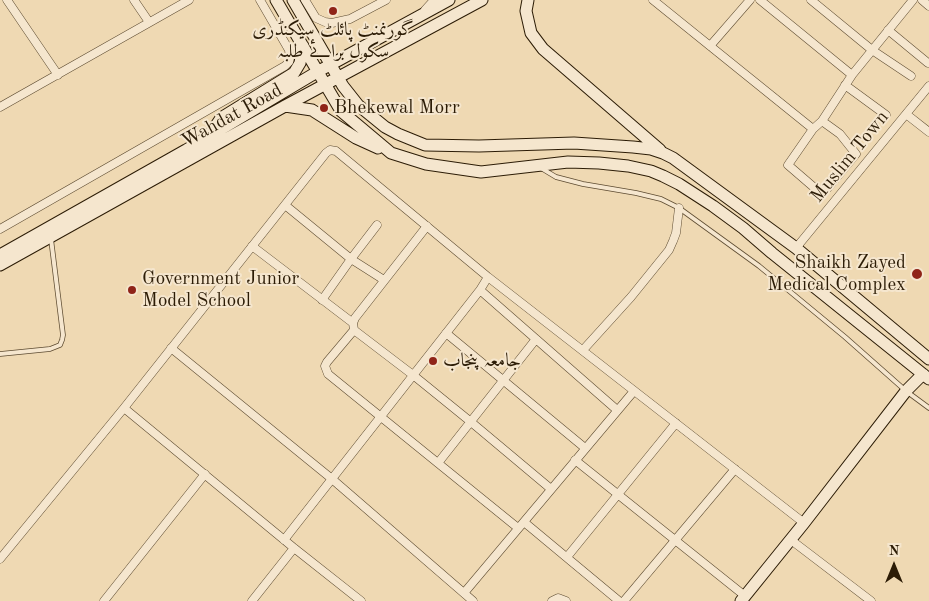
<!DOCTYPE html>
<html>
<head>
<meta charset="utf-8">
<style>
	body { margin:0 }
	#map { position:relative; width:929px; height:601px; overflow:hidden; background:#efd9b3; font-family:"Old Standard TT",serif }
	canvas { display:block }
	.north { position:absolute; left:869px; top:541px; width:50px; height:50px; -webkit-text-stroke:4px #f5e6ce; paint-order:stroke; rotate:0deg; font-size:14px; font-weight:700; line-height:20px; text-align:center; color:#2c1c06 }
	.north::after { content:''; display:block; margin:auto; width:18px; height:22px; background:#2c1c06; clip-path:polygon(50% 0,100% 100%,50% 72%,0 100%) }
</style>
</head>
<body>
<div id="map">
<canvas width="929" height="601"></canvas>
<div class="north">N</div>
</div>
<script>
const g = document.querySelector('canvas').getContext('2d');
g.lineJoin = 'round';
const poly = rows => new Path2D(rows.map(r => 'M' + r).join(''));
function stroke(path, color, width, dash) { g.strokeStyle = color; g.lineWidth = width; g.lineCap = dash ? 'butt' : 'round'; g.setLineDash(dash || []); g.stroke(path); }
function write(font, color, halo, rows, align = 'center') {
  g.font = font + ' "Old Standard TT",Amiri,serif'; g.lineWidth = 4; g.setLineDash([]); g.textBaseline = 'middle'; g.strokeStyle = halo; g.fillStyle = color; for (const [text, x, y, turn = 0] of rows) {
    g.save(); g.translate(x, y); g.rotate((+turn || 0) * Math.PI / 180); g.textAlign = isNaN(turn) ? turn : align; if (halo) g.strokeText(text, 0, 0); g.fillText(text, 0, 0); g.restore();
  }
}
const lane = poly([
	[541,168,556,177,583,184,636,193,661,199,679,208,759,266,845,337,906,391,929,408],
	[0,354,50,349,60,345,62,340,63,335,51,239]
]);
const street = poly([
	[7,0,58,75],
	[134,0,149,22],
	[305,0,316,18,325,22,332,23,350,19,386,0],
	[653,0,813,129],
	[760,0,852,75],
	[811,0,872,50,911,76],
	[922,0,929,6],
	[425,10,434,0],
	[888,30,928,63],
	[710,46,750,0],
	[845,85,886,115],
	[0,107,189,0],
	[906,114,929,132],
	[822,121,840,134,856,154,827,189,817,190,788,165,813,129,822,121,852,75,913,0],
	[285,205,351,259,384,280],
	[427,226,355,318,353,323,354,330,413,375,471,422,551,489],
	[0,229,285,66,289,62,290,58,289,50,260,0],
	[252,246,353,323],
	[796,248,929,86],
	[480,290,617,410],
	[322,300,351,259,377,225],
	[354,330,327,362,325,366,328,374,518,528],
	[446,333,585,448],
	[171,348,332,479,473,601],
	[583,350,631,297,669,250,673,241,676,233,679,208],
	[124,408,294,548,361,601],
	[575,460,745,596],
	[438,463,536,339],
	[524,522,619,601],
	[284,540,480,290,488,277],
	[791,540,871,601],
	[567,557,676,423],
	[0,559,124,408,326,153,330,150,336,151,488,277,804,523],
	[464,593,634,391],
	[104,601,205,474],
	[252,601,294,548],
	[552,601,558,598,566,601],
	[624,601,735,469]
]);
const secondary = poly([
	[276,0,325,84,341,111,391,153,426,164,481,172,568,162,599,163,628,166,651,171,663,176,679,184,713,206,743,228,772,253,929,379],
	[293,0,343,86,358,105,385,127,398,134,425,145,479,146,574,143,633,147,651,149,663,153,673,158,796,248,929,359],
	[528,0,526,11,531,33,543,49,660,150],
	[285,106,312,110,356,138,378,148],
	[211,133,221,118,294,73,300,63,303,46],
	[0,255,186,150,317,72,449,0],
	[0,265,285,106,482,0],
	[741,601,804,523,906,391,923,374]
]);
const markers = [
	[333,11,5,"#8f2418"],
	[324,108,5,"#8f2418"],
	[917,274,6,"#8f2418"],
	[132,290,5,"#8f2418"],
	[433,361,5,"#8f2418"]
];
const poiNames = [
	["گورنمنٹ پائلٹ سیکنڈری",333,30,"center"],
	["سکول برائے طلبہ",333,52,"center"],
	["Bhekewal Morr",334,108],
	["Shaikh Zayed",906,263,"right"],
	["Medical Complex",906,285,"right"],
	["Government Junior",142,279],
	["Model School",142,301],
	["جامعہ پنجاب",443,361]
];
const streetNames = [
	["Wahdat Road",232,116,-29],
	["Muslim Town",850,157,-51]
];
stroke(lane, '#5d4b31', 5.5);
stroke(street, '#5d4b31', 9);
stroke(secondary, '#2c1c06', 13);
stroke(lane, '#f5e6ce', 4);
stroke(street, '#f5e6ce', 8);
stroke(secondary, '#f5e6ce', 11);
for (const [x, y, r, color] of markers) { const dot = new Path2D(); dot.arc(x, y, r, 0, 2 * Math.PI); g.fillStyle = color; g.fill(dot); stroke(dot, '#f5e6ce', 2); }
write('19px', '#2c1c06', '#f5e6ce', poiNames, 'left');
write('19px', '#2c1c06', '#f5e6ce', streetNames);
</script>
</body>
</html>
